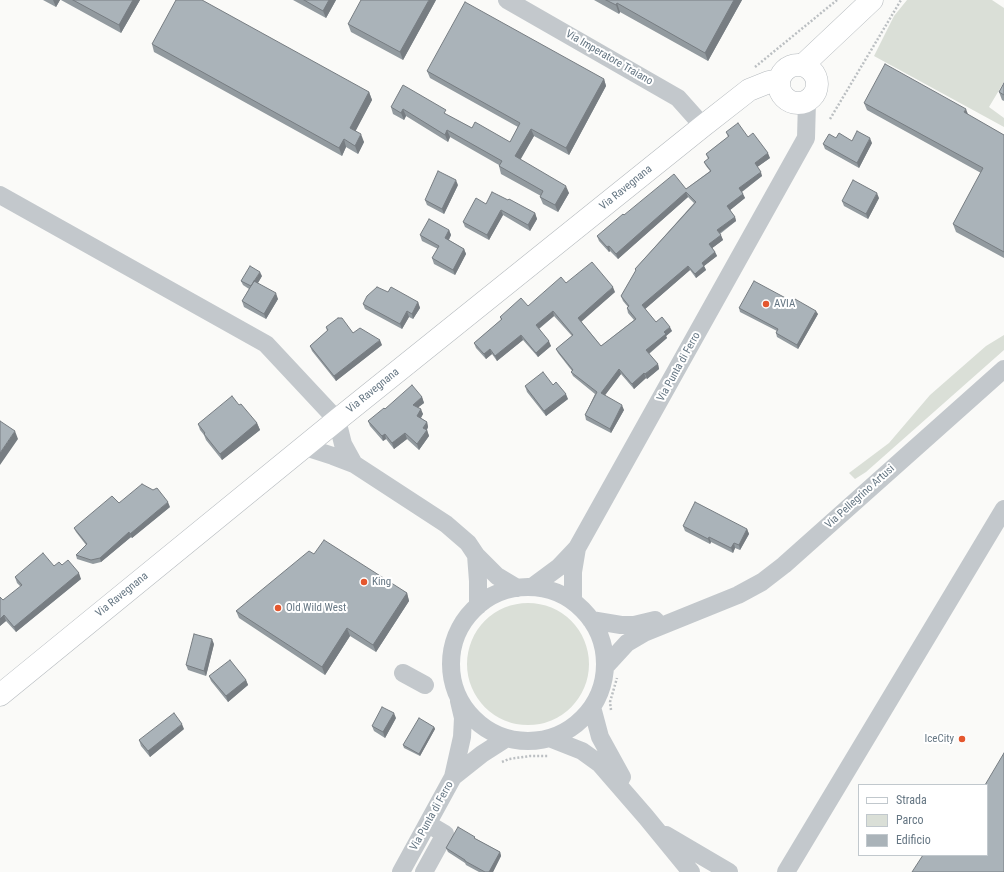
<!DOCTYPE html>
<html>
<head>
<meta charset="utf-8">
<style>
	body { margin:0 }
	#map { position:relative; width:1004px; height:872px; overflow:hidden; background:#fafaf8; font-family:"Roboto Condensed",sans-serif }
	canvas { display:block }
	.legend { position:absolute; left:858px; top:784px; width:130px; height:72px; box-sizing:border-box; background:#fff; border:1px solid #c1c8cd; margin:0; padding:5px 7px; list-style:none; font-size:12px; color:#657683 }
	.legend li { display:flex; align-items:center; gap:8px; height:20px }
	.legend b { width:20px; border:1px solid #c1c8cd }
</style>
</head>
<body>
<div id="map">
<canvas width="1004" height="872"></canvas>
<ul class="legend">
<li><b style="height:5px;background:#fff"></b>Strada</li>
<li><b style="height:11px;background:#dadfd7"></b>Parco</li>
<li><b style="height:11px;background:#aab3b9"></b>Edificio</li>
</ul>
</div>
<script>
const g = document.querySelector('canvas').getContext('2d');
g.lineJoin = 'round';
function paint(path, color) { g.fillStyle = color; g.fill(path, 'evenodd'); }
const poly = rows => new Path2D(rows.map(r => 'M' + r).join(''));
function stroke(path, color, width, dash) { g.strokeStyle = color; g.lineWidth = width; g.lineCap = dash ? 'butt' : 'round'; g.setLineDash(dash || []); g.stroke(path); }
function write(font, color, halo, rows, align = 'center') {
  g.font = font + ' "Roboto Condensed",sans-serif'; g.lineWidth = 4; g.setLineDash([]); g.textBaseline = 'middle'; g.strokeStyle = halo; g.fillStyle = color; for (const [text, x, y, turn = 0] of rows) {
    g.save(); g.translate(x, y); g.rotate((+turn || 0) * Math.PI / 180); g.textAlign = isNaN(turn) ? turn : align; if (halo) g.strokeText(text, 0, 0); g.fillText(text, 0, 0); g.restore();
  }
}
const green = poly([
	[907,0,992,0,1004,8,1004,82,989,107,1004,118,1004,127,874,56,894,16],
	[1004,335,1004,350,866,472,855,479,849,473,889,443,930,395,986,346],
	'467 664a61 61 0 1 1 122 0a61 61 0 1 1-122 0Z'
]);
const path = poly([
	[755,67,837,0],
	[830,119,901,0],
	[611,710,610,702,617,678],
	[502,762,509,759,530,756,548,756]
]);
const minor = poly([
	[507,0,678,98,703,126],
	[0,195,266,344,337,420,343,444,354,464],
	[305,447,333,456,354,464,446,524,468,543,476,555,497,576,517,588],
	[476,555,478,581,478,606],
	[532,587,559,567,577,548],
	'451 664a77 77 0 1 1 154 0a77 77 0 1 1-154 0Z',
	[573,601,573,572,577,548,806,138,807,101],
	[591,620,621,625,634,625,655,620],
	[605,667,627,643,644,633,738,595,762,582,784,565,1004,369],
	[403,673,425,685],
	[592,707,600,737,622,777],
	[549,738,582,751,600,764,646,817,691,872],
	[453,777,462,737,463,718,459,701],
	[666,835,729,872],
	[401,872,453,777,482,754,507,738],
	[424,872,445,834,428,824],
	[786,872,1004,509]
]);
const major = poly([
	'779 84a19 19 0 1 1 38 0a19 19 0 1 1-38 0Z',
	[803,65,872,0],
	[0,695,337,420,703,126,749,90,769,82,779,80]
]);
const wall = poly([
	[43,0,60,0,56,7],
	[61,0,140,0,121,33],
	[293,0,336,0,326,18],
	[436,0,403,60,351,32,348,24],
	[594,0,742,0,708,61,620,12,619,14],
	[152,44,369,92,372,100,355,131,364,142,358,154,346,147,342,156,154,52],
	[427,71,604,79,606,86,569,155,534,136,520,159,569,193,558,212,543,204,540,197,541,196,501,174,499,166,499,165,450,137,448,142,406,116,404,120,393,114,391,107,447,115,472,128,510,142,518,127,430,78],
	[1004,83,1004,101,1002,100,999,92],
	[864,103,968,115,1004,135,1004,258,956,232,953,224,981,173,867,110],
	[726,132,748,137,770,158,757,167,762,176,742,192,745,198,730,210,735,217,736,221,720,234,723,240,712,248,715,252,717,256,704,266,706,270,696,278,690,270,645,309,656,322,672,331,666,336,667,338,649,354,658,364,659,369,647,379,646,378,634,389,621,374,604,396,624,410,611,433,586,420,585,415,595,394,573,376,571,372,572,371,558,353,556,349,572,336,554,316,539,329,551,346,538,357,523,340,497,361,492,354,486,359,476,348,474,343,501,320,500,317,528,306,566,283,615,292,581,321,601,346,634,320,628,313,627,308,628,307,623,301,621,296,636,271,635,269,694,203,688,197,618,259,610,251,609,252,599,241,597,236,624,215,686,189,710,171,706,166,704,162,708,159,706,154,728,137],
	[836,138,852,141,872,143,859,168,825,149,823,144],
	[458,185,444,214,427,205,425,200],
	[879,198,868,219,844,206,842,201],
	[508,200,535,213,537,219,530,231,503,215,489,240,465,227,463,222,486,204],
	[449,230,451,235,449,240,464,249,466,254,455,275,434,264,432,258,438,249,422,241,420,235],
	[262,276,258,283,278,299,266,319,244,307,242,301,249,289,243,285,241,281],
	[388,292,418,302,420,308,413,319,409,317,402,329,365,309,363,304],
	[793,302,818,314,798,349,777,337,776,333,777,331,740,312,739,308],
	[326,327,353,333,382,345,336,381,312,351,310,346,327,331],
	[553,385,568,399,546,416,527,392,525,386],
	[422,397,424,403,418,407,423,414,421,418,427,422,428,427,427,430,429,436,419,450,407,439,394,449,386,439,383,441,370,426,368,421,385,409],
	[239,405,257,423,260,430,222,460,206,440,204,435,200,430,198,424],
	[170,507,132,538,131,537,101,562,93,564,77,559,76,555,86,545,76,532,74,528],
	[683,526,747,529,749,534,740,550,735,548,733,553,711,542,710,544,685,531],
	[314,554,407,593,409,601,376,652,350,636,325,675,239,618,236,611],
	[62,565,81,579,16,632,6,621,0,626,3,600,21,587,17,583,15,577,54,566],
	[214,644,206,676,188,670,186,665],
	[209,676,246,680,248,685,228,702,211,681],
	[396,718,385,738,374,731,372,726],
	[434,727,435,729,420,756,404,748,403,745],
	[184,729,150,757,141,746,139,740],
	[476,839,500,852,501,856,493,872,479,872,466,865,465,863,448,852,446,848]
]);
const shadedWall = poly([
	[53,0,60,0,56,7],
	[133,0,140,0,121,33,119,25],
	[329,0,336,0,326,18,323,11],
	[429,0,436,0,403,60,400,52],
	[734,0,742,0,708,61,705,53],
	[617,3,620,12,619,14,616,5],
	[604,79,606,86,569,155,566,148],
	[369,92,372,100,353,136,350,128],
	[403,109,406,116,404,120,401,113],
	[966,109,969,117,964,112],
	[531,129,534,136,518,164,515,156],
	[447,130,450,137,448,142,445,135],
	[361,134,364,142,358,154,355,146],
	[870,138,872,143,859,168,857,163],
	[344,139,346,147,342,156,339,148],
	[768,153,770,158,756,168,755,163],
	[761,172,762,176,740,193,739,188],
	[456,180,458,185,444,214,442,209],
	[566,186,569,193,558,212,555,205],
	[686,192,688,197,618,259,616,254],
	[877,193,879,198,868,219,866,214],
	[743,194,745,198,729,211,727,206],
	[501,210,503,215,489,240,487,235],
	[535,213,537,219,530,231,528,225],
	[735,217,736,221,718,234,717,230],
	[449,230,451,235,447,243,445,238],
	[721,235,723,240,711,249,709,244],
	[609,246,610,251,609,252,607,247],
	[464,249,466,254,455,275,453,270],
	[715,252,717,256,704,266,706,270,696,278,695,274,702,263],
	[688,266,690,270,644,310,642,305],
	[260,272,262,276,253,291,251,286],
	[613,287,615,292,580,323,578,318],
	[276,293,278,299,266,319,264,314],
	[418,302,420,308,413,319,412,314],
	[407,311,409,317,402,329,400,324],
	[553,311,554,316,537,330,536,325],
	[816,311,818,314,798,349,797,345],
	[670,327,672,331,666,336,667,338,647,355,646,350,664,332],
	[521,335,523,340,497,361,495,356],
	[380,340,382,345,336,381,334,376],
	[549,341,551,346,538,357,536,353],
	[490,349,492,354,486,359,484,354],
	[658,364,659,369,647,379,645,374],
	[619,369,621,374,603,398,601,393],
	[644,373,646,378,634,389,632,384],
	[566,394,568,399,546,416,544,411],
	[422,397,424,403,415,410,413,405],
	[622,405,624,410,611,433,610,429],
	[421,409,423,414,419,421,417,416],
	[427,422,428,427,425,433,423,428],
	[257,423,260,430,222,460,220,454],
	[427,430,429,436,419,450,417,444],
	[15,431,18,439,0,465,0,453],
	[405,433,407,439,394,449,392,443],
	[385,434,386,439,383,441,382,436],
	[168,502,170,507,132,538,130,534],
	[747,529,749,534,740,550,739,545],
	[129,532,131,537,101,562,100,558],
	[709,537,711,542,710,544,708,539],
	[734,543,735,548,733,553,731,548],
	[79,573,81,579,16,632,14,627],
	[407,593,409,601,376,652,373,645],
	[4,615,6,621,0,626,0,619],
	[347,628,350,636,325,675,322,667],
	[212,639,214,644,206,676,204,671],
	[246,680,248,685,228,702,226,696],
	[394,713,396,718,385,738,383,732],
	[182,724,184,729,150,757,148,751],
	[434,727,435,729,420,756,419,754],
	[500,852,501,856,493,872,489,872]
]);
const building = poly([
	[73,0,133,0,119,25,73,0],
	[176,0,202,0,369,92,350,128,361,134,355,146,344,139,339,148,152,44,176,0],
	[304,0,329,0,323,11,304,0],
	[361,0,429,0,400,52,348,24,361,0],
	[606,0,734,0,705,53,617,3,616,5,606,0],
	[465,2,604,79,566,148,531,129,515,156,566,186,555,205,540,197,543,191,499,166,502,161,447,130,445,135,403,109,401,113,391,107,403,85,446,110,444,113,472,128,475,122,510,142,520,123,427,71,465,2],
	[885,64,966,109,964,112,1004,135,1004,252,953,224,983,168,864,103,885,64],
	[1004,83,1004,95,999,92,1004,83],
	[738,123,748,137,753,133,768,153,755,163,761,172,739,188,743,194,727,206,735,217,717,230,721,235,709,244,715,252,702,263,704,266,695,274,688,266,642,305,656,322,662,317,670,327,664,332,666,334,646,350,658,364,645,374,644,373,632,384,619,369,601,393,622,405,610,429,585,415,597,392,571,372,573,370,556,349,573,335,553,311,536,325,549,341,536,353,521,335,495,356,490,349,484,354,474,343,502,319,500,317,521,298,528,306,561,277,566,283,592,262,613,287,578,318,601,346,636,319,627,308,629,306,621,296,636,270,635,269,696,202,686,192,616,254,609,246,607,247,597,236,623,214,624,215,674,174,686,189,711,171,704,162,709,158,706,154,729,136,726,132,738,123],
	[857,131,870,138,857,163,823,144,829,134,836,138,839,133,852,141,857,131],
	[438,171,456,180,442,209,425,200,438,171],
	[853,180,877,193,866,214,842,201,853,180],
	[492,192,508,200,509,199,535,213,528,225,501,210,487,235,463,222,476,198,486,204,492,192],
	[429,219,449,230,445,238,464,249,453,270,432,258,439,246,420,235,429,219],
	[250,266,260,272,251,286,241,281,250,266],
	[254,281,276,293,264,314,242,301,254,281],
	[754,281,793,302,795,299,816,311,797,345,776,333,778,329,739,308,754,281],
	[377,287,388,292,391,287,418,302,412,314,407,311,400,324,363,304,367,296,377,287],
	[338,318,342,318,353,333,360,328,380,340,334,376,310,346,328,330,326,327,338,318],
	[543,372,553,385,556,382,566,394,544,411,525,386,543,372],
	[412,385,422,397,413,405,421,409,417,416,427,422,423,428,427,430,417,444,405,433,392,443,385,434,382,436,368,421,384,408,385,409,412,385],
	[232,396,239,405,241,404,246,410,257,423,220,454,204,434,205,433,198,424,232,396],
	[0,421,15,431,0,453,0,421],
	[142,484,153,490,157,488,168,502,130,534,129,532,100,558,91,560,76,555,87,544,74,528,112,496,119,503,142,484],
	[695,502,747,529,739,545,734,543,731,548,709,537,708,539,683,526,695,502],
	[324,540,407,593,373,645,347,628,322,667,236,611,309,551,314,554,324,540],
	[43,553,54,566,59,562,62,565,68,560,79,573,14,627,4,615,0,619,0,597,3,600,22,585,15,577,43,553],
	[194,634,212,639,204,671,186,665,194,634],
	[230,660,246,680,226,696,209,676,230,660],
	[382,707,394,713,383,732,372,726,382,707],
	[174,713,182,724,148,751,139,740,174,713],
	[419,718,434,727,419,754,403,745,419,718],
	[1004,753,1004,872,912,872,923,855,987,855,987,785,985,785,1004,753],
	[458,827,475,837,474,838,500,852,489,872,485,872,465,861,465,860,446,848,458,827]
]);
const markers = [
	[766,304,4,"#e4572e"],
	[364,582,4,"#e4572e"],
	[278,608,4,"#e4572e"],
	[962,739,4,"#e4572e"]
];
const streetNames = [
	["Via Imperatore Traiano",609,58,30],
	["Via Ravegnana",626,188,-39],
	["Via Punta di Ferro",679,367,-61],
	["Via Ravegnana",373,391,-39],
	["Via Pellegrino Artusi",860,497,-42],
	["Via Ravegnana",122,595,-39],
	["Via Punta di Ferro",432,816,-61]
];
const poiNames = [
	["AVIA",774,304],
	["King",372,582],
	["Old Wild West",286,608],
	["IceCity",954,739,"right"]
];
paint(green, '#dadfd7');
stroke(major, '#b5babe', 23);
stroke(path, '#bbbfc2', 2.5, [2, 2]);
stroke(minor, '#c3c8cc', 18);
stroke(major, '#fff', 22);
paint(wall, '#929a9f');
paint(shadedWall, '#777d82');
paint(building, '#aab3b9');
stroke(building, '#777d82', 1);
for (const [x, y, r, color] of markers) { const dot = new Path2D(); dot.arc(x, y, r, 0, 2 * Math.PI); g.fillStyle = color; g.fill(dot); stroke(dot, '#fff', 1.5); }
write('11px', '#657683', '#fff', streetNames);
write('11px', '#657683', '#fff', poiNames, 'left');
</script>
</body>
</html>
